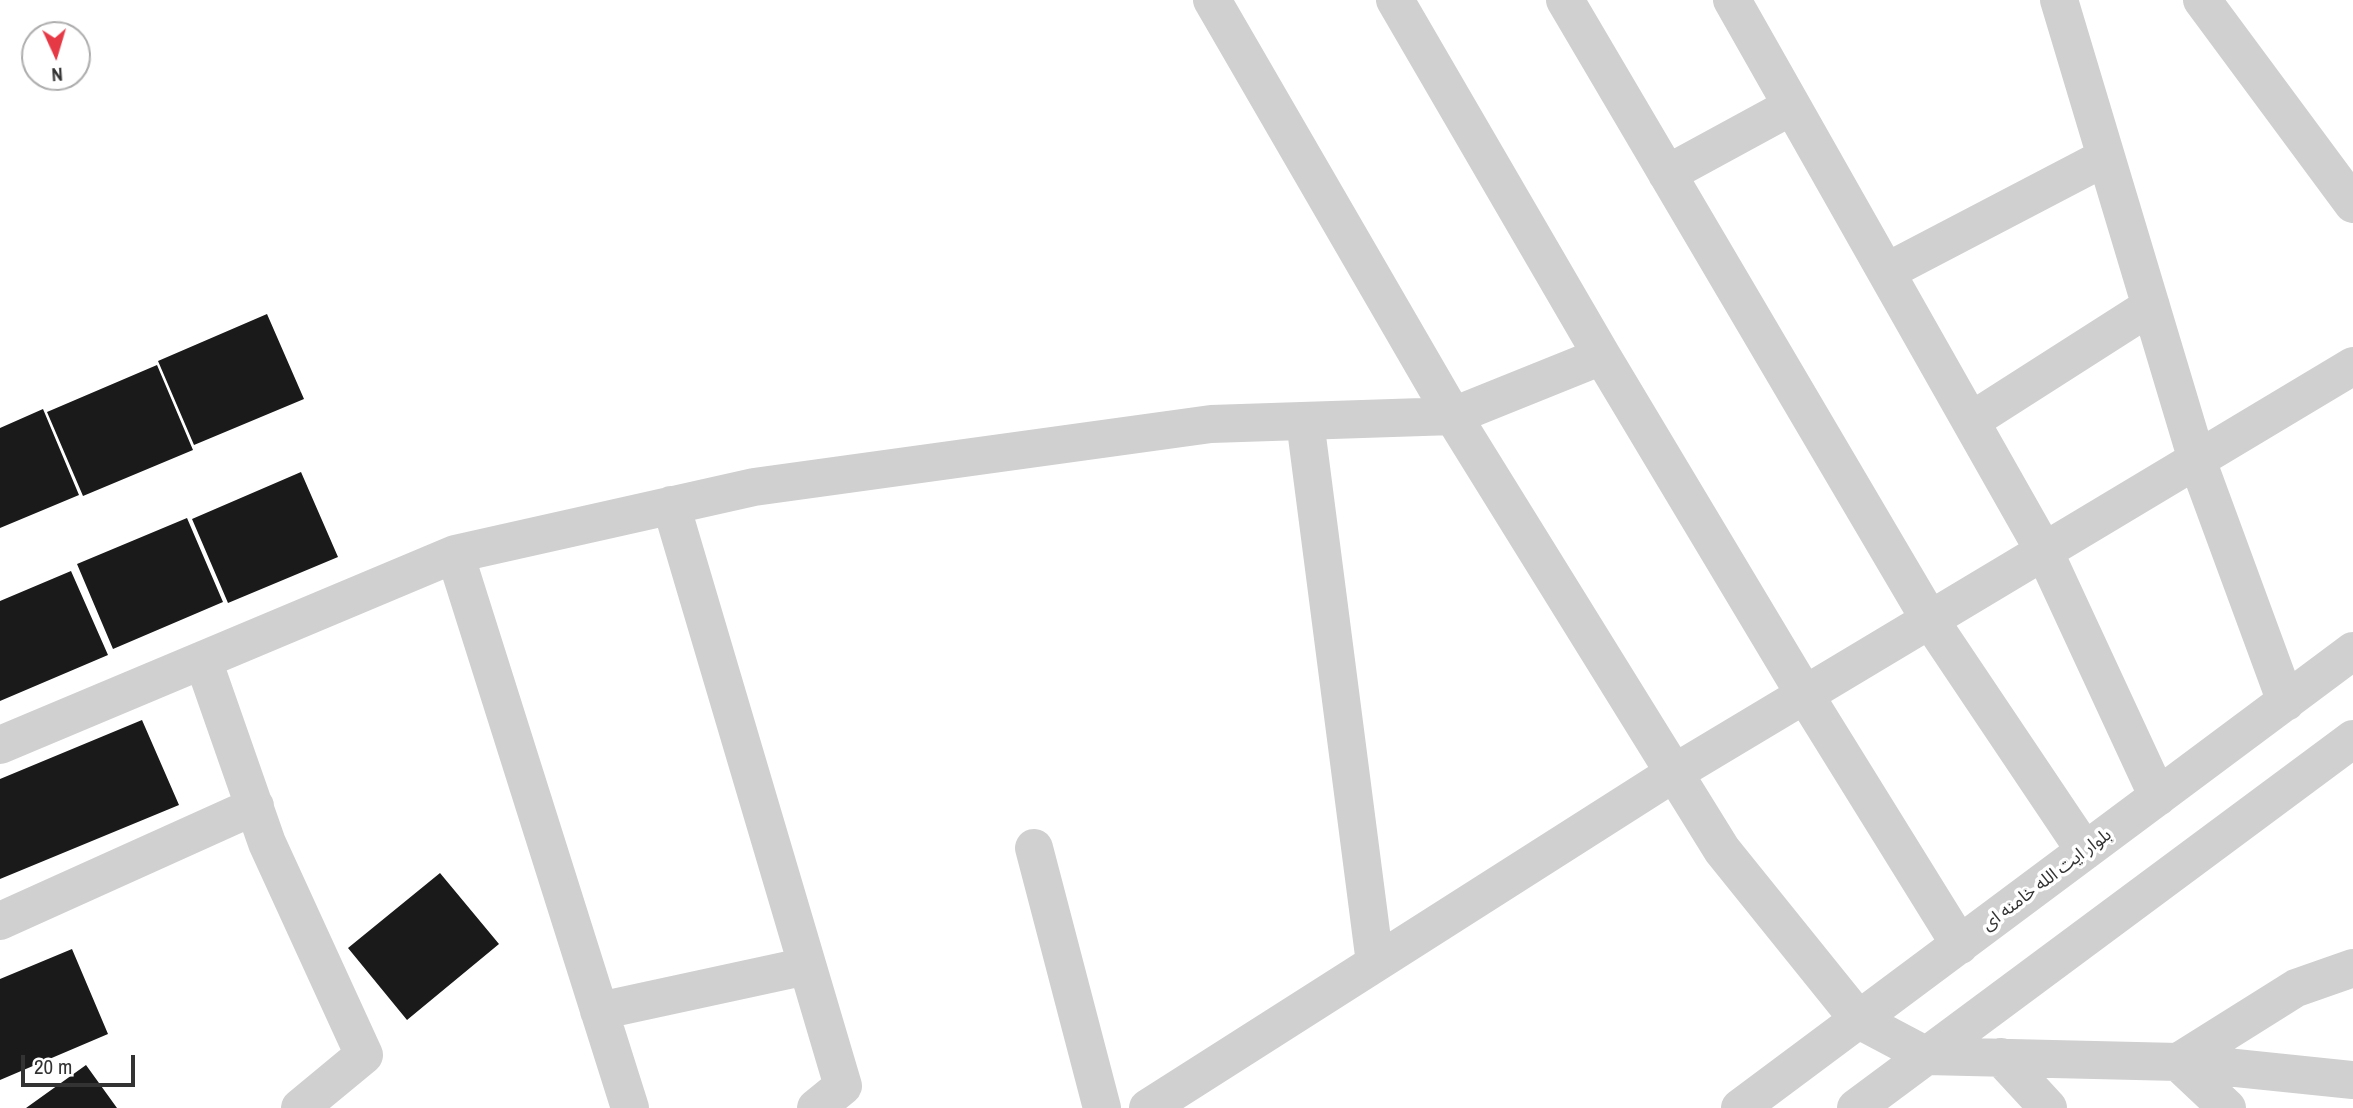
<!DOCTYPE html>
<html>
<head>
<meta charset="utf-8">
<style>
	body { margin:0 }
	#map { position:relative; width:2353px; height:1108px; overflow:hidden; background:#fff; font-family:"Archivo Narrow",sans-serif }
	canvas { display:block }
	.north { position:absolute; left:21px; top:21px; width:70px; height:70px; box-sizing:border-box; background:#fff; border:2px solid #adadad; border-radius:50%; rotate:176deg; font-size:19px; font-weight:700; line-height:28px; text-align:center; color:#333 }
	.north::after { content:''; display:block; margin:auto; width:24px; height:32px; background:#e63946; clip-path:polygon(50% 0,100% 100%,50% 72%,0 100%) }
	.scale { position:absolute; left:21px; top:1055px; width:114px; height:32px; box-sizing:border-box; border:4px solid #333; border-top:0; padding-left:9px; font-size:21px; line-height:24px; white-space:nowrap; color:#333; -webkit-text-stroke:5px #fff; paint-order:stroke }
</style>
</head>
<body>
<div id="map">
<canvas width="2353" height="1108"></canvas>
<div class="north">N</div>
<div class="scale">20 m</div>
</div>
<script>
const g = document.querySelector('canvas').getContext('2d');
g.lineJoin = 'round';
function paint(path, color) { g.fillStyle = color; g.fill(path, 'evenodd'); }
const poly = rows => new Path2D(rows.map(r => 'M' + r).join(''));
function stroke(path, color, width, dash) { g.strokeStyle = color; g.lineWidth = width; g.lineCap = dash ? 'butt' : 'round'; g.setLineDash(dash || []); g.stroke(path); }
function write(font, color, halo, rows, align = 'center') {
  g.font = font + ' "Archivo Narrow","Noto Sans Arabic",sans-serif'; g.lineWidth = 7; g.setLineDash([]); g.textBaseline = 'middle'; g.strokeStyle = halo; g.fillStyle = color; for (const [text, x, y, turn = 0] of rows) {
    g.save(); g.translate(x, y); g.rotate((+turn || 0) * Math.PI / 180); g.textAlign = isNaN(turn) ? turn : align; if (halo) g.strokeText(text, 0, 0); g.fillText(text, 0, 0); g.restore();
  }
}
const building = poly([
	[267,314,304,399,194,445,158,361],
	[157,365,193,450,83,496,47,412],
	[43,409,79,495,0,528,0,428],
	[301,472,338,557,228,603,192,519],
	[187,518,223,602,113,649,77,564],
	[71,571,108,655,0,701,0,601],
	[142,720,179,805,0,879,0,779],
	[440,873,499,944,407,1020,348,948],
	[72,949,108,1034,0,1080,0,979],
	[86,1065,117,1108,26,1108]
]);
const minor = poly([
	[1212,0,1453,416,1722,850,1859,1020,1927,1056,2178,1062,2353,1080],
	[1395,0,1602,356,1805,695,1960,945],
	[1565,0,1930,620,2085,851],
	[1732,0,2044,551,2158,797],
	[2059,0,2197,460,2286,702],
	[2202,0,2353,204],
	[1667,174,1792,106],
	[1886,272,2106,157],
	[1305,421,1375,963],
	[1971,421,2151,306],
	[671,505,843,1086,816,1108],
	[455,554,630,1108],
	[203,660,267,843,364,1055,300,1108],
	[0,745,455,554,754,487,1211,424,1453,416,1602,356],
	[1034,848,1102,1108],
	[0,921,255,806],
	[599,1011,807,966],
	[2001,1057,2048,1108],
	[1148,1108,1674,773,2353,366],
	[1740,1108,2353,651],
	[1856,1108,2353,739],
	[2227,1108,2178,1062,2296,988,2353,968]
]);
const streetNames = [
	["بلوار ایت الله خامنه ای",2047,880,-37]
];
paint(building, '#1a1a1a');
stroke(minor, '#d0d0d0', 38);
write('18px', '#333', '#fff', streetNames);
</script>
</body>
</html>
